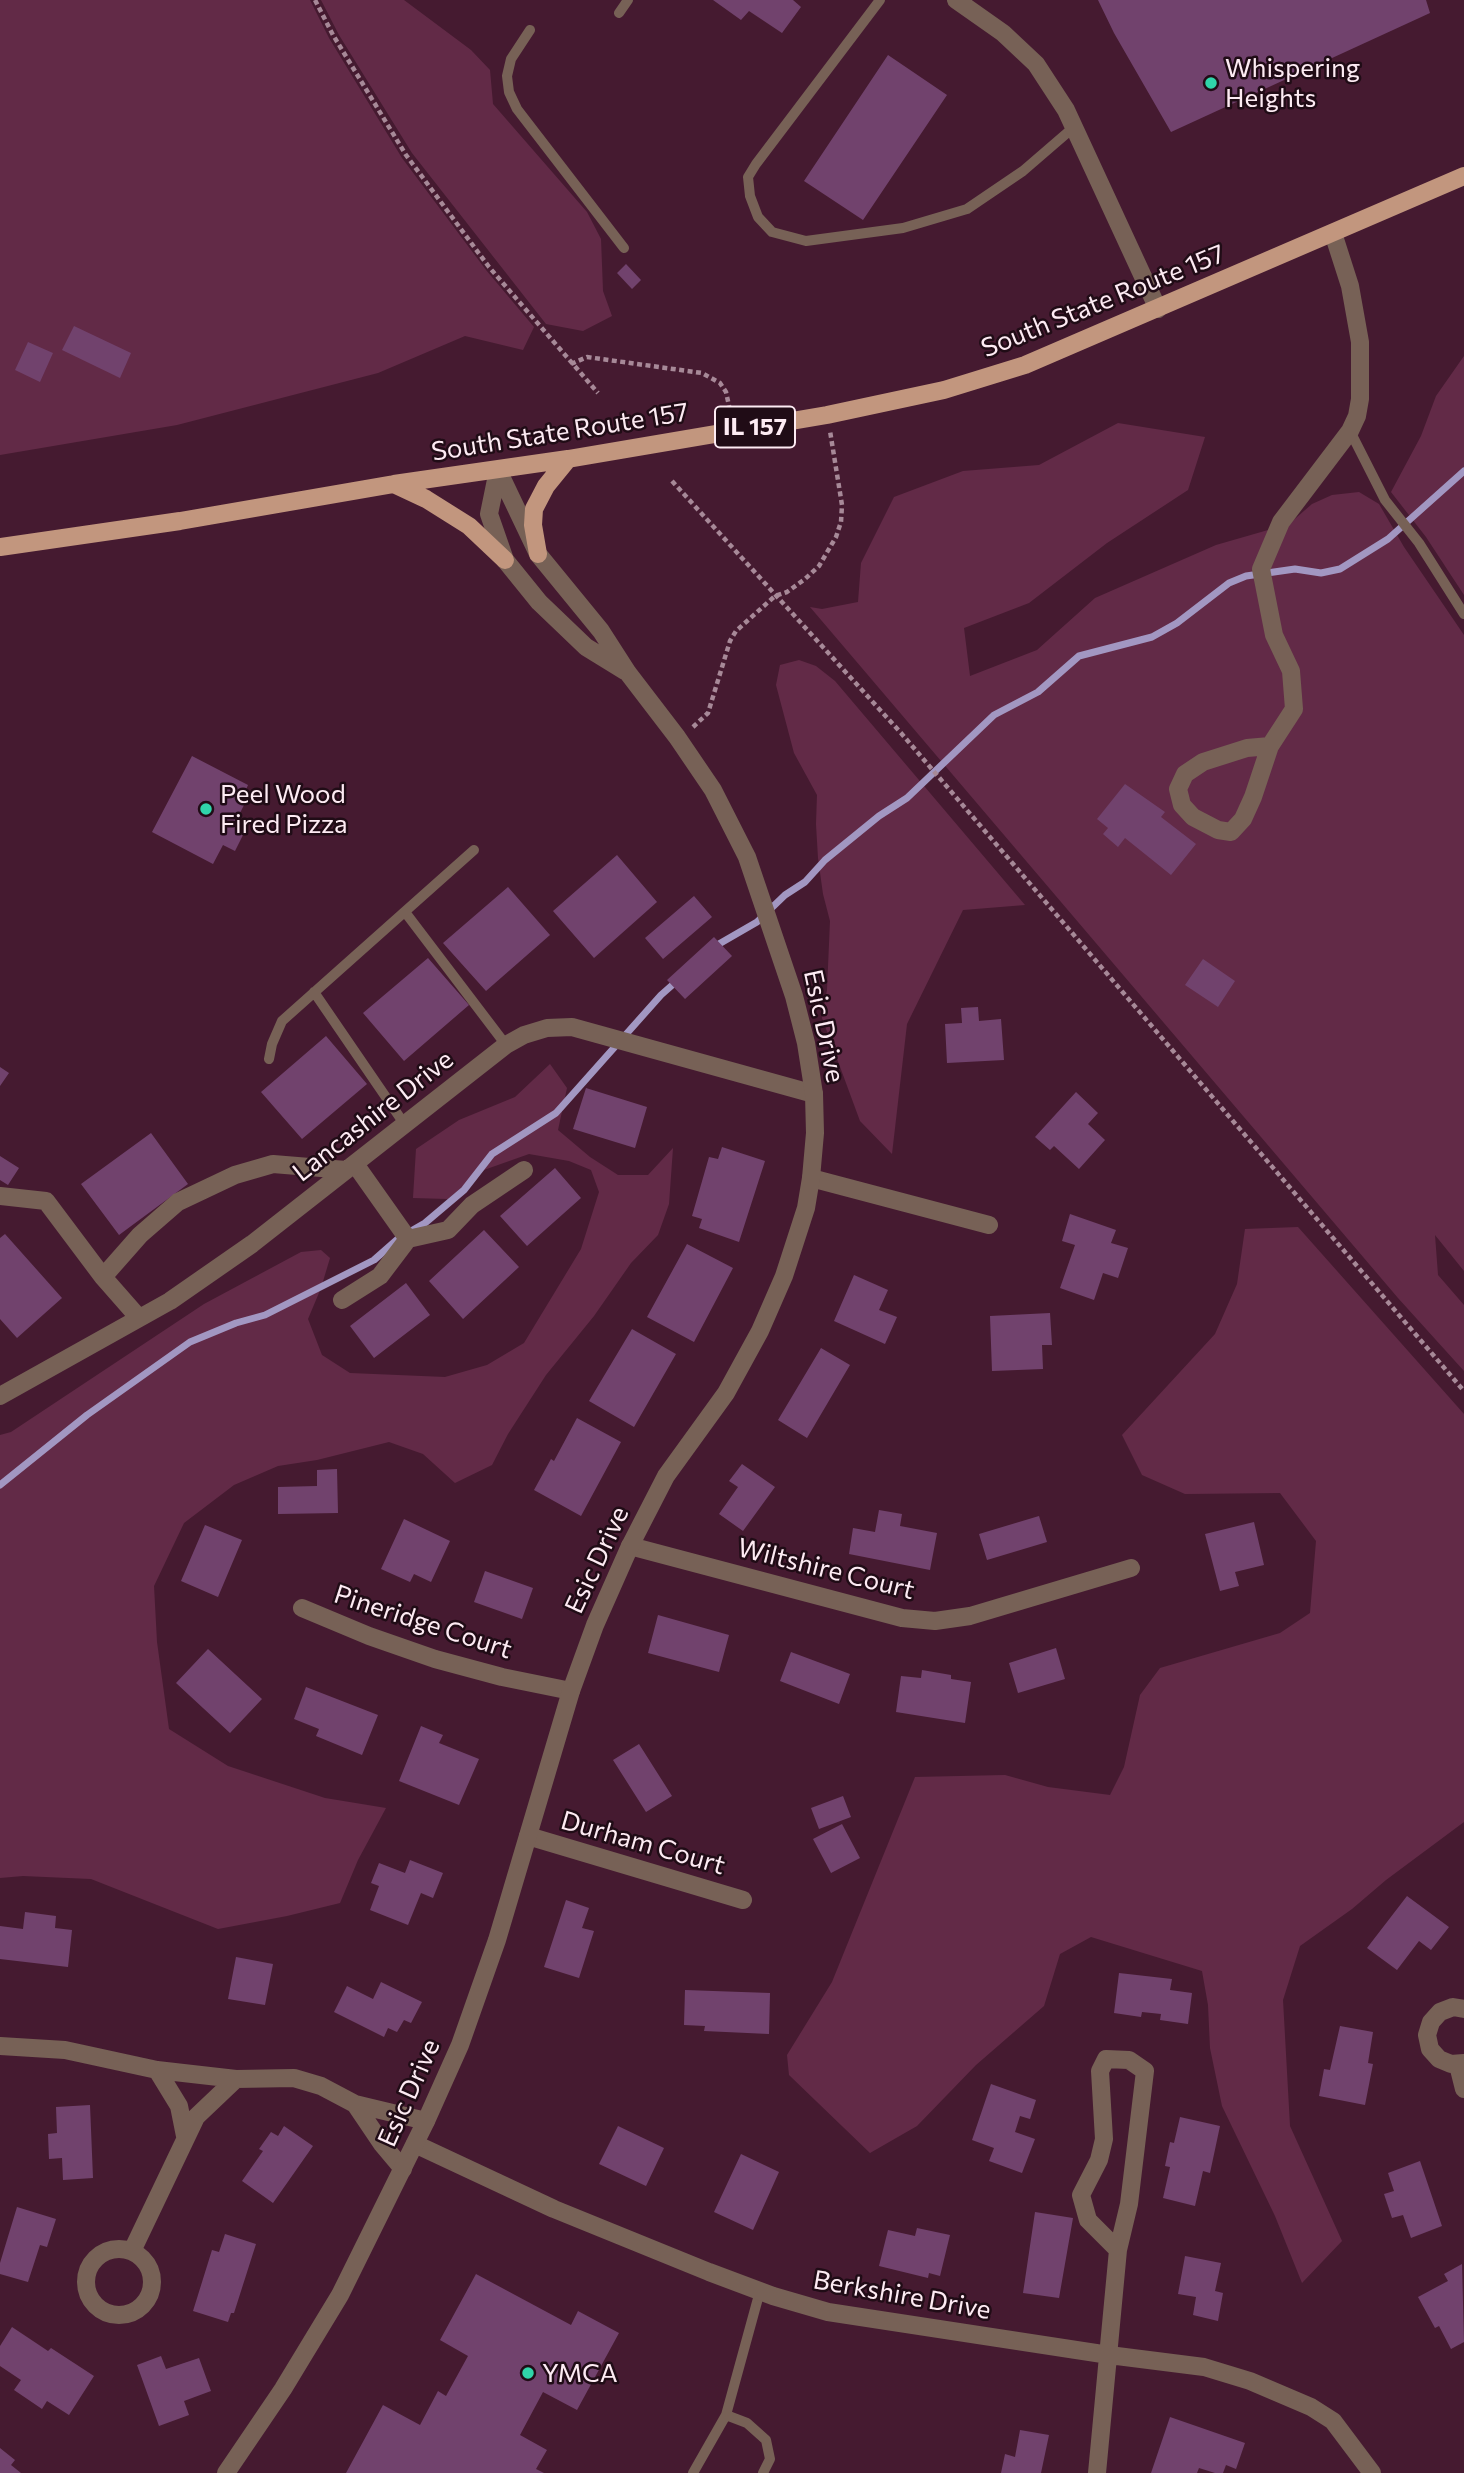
<!DOCTYPE html>
<html>
<head>
<meta charset="utf-8">
<style>
	body { margin:0 }
	canvas { display:block; background:#451a30 }
</style>
</head>
<body>
<canvas width="1464" height="2473"></canvas>
<script>
const g = document.querySelector('canvas').getContext('2d');
g.lineJoin = 'round';
function paint(path, color) { g.fillStyle = color; g.fill(path, 'evenodd'); }
const poly = rows => new Path2D(rows.map(r => 'M' + r).join(''));
function stroke(path, color, width, dash) { g.strokeStyle = color; g.lineWidth = width; g.lineCap = dash ? 'butt' : 'round'; g.setLineDash(dash || []); g.stroke(path); }
function write(font, color, halo, rows, align = 'center') {
  g.font = font + ' Commissioner,sans-serif'; g.lineWidth = 5; g.setLineDash([]); g.textBaseline = 'middle'; g.strokeStyle = halo; g.fillStyle = color; for (const [text, x, y, turn = 0] of rows) {
    g.save(); g.translate(x, y); g.rotate((+turn || 0) * Math.PI / 180); g.textAlign = isNaN(turn) ? turn : align; if (halo) g.strokeText(text, 0, 0); g.fillText(text, 0, 0); g.restore();
  }
}
const green = poly([
	[0,0,310,0,329,38,402,158,486,270,534,327,523,350,465,336,378,373,177,425,0,455],
	[321,0,404,0,471,50,490,70,493,104,587,212,601,239,603,291,612,316,583,331,546,324,412,153,339,35],
	[1464,356,1464,595,1426,537,1391,492,1421,436,1436,396],
	[1118,423,1205,437,1188,490,1107,543,1029,603,964,628,970,676,1037,650,1095,598,1216,545,1289,524,1312,504,1332,495,1359,492,1379,504,1404,547,1464,635,1464,1271,1435,1235,1438,1275,1464,1305,1464,1371,1398,1298,810,607,822,609,858,602,861,563,894,497,963,471,1039,465],
	[799,660,816,666,835,681,1025,905,963,910,907,1024,892,1154,860,1121,822,1018,827,990,830,921,823,894,818,858,816,824,817,795,794,753,776,685,780,665],
	[550,1064,567,1088,558,1130,590,1157,618,1175,648,1175,673,1148,669,1204,658,1235,631,1263,594,1316,546,1375,508,1434,492,1465,455,1483,423,1454,389,1442,317,1460,278,1466,234,1485,184,1523,154,1586,157,1642,169,1729,228,1766,325,1798,386,1808,358,1860,340,1903,287,1916,218,1929,91,1879,23,1876,0,1878,0,1435,11,1432,204,1304,301,1252,321,1250,330,1258,321,1288,308,1319,322,1355,350,1373,445,1377,487,1365,524,1343,581,1249,599,1192,591,1170,569,1161,529,1154,481,1171,448,1199,413,1198,416,1149,459,1120,515,1097],
	[1298,1227,1464,1414,1464,1822,1386,1880,1352,1909,1300,1946,1283,2000,1290,2126,1342,2241,1302,2283,1275,2216,1222,2106,1210,2048,1208,2005,1202,1971,1091,1937,1060,1954,1044,2006,976,2065,917,2126,870,2153,789,2075,787,2055,832,1982,915,1777,1005,1775,1048,1787,1110,1795,1124,1767,1140,1695,1160,1668,1280,1633,1310,1613,1316,1541,1280,1493,1185,1494,1142,1475,1122,1435,1215,1334,1237,1284,1245,1229]
]);
const stream = poly([
	[712,948,757,922,785,895,805,882,825,860,879,816,907,798,994,715,1038,692,1079,656,1152,637,1177,623,1229,583,1246,576,1295,569,1321,573,1340,569,1388,539,1464,471],
	[0,1485,87,1415,190,1342,236,1323,265,1315,374,1260,399,1238,425,1223,464,1190,492,1154,556,1113,661,995,678,980]
]);
const building = poly([
	[713,0,793,0,801,7,782,33,749,11,741,20],
	[1098,0,1426,0,1430,13,1171,132,1114,33],
	[888,55,947,95,863,220,804,181],
	[626,264,641,280,632,289,617,273],
	[74,326,131,353,120,378,62,350],
	[28,342,53,353,40,382,15,370],
	[192,756,248,785,242,799,246,801,235,823,246,829,235,851,223,845,213,864,152,832],
	[1125,784,1165,812,1161,817,1196,844,1171,875,1125,838,1118,847,1103,834,1108,828,1097,819],
	[617,855,657,902,594,958,553,911],
	[508,887,550,935,486,991,443,943],
	[694,896,712,917,663,959,645,938],
	[714,937,732,956,685,999,667,980],
	[428,958,469,1005,404,1061,363,1013],
	[1203,959,1235,981,1218,1007,1185,985],
	[978,1007,979,1021,1001,1019,1004,1060,947,1063,945,1024,962,1023,961,1008],
	[326,1036,367,1084,302,1139,261,1092],
	[0,1067,9,1073,0,1086],
	[586,1088,647,1107,635,1148,573,1129],
	[1076,1092,1098,1113,1088,1124,1105,1140,1079,1169,1054,1146,1050,1150,1035,1137],
	[151,1133,188,1184,119,1235,81,1184],
	[722,1147,765,1161,739,1242,699,1228,702,1219,692,1216,709,1157,718,1159],
	[0,1156,19,1168,8,1185,0,1180],
	[555,1168,581,1198,527,1246,500,1216],
	[1070,1214,1116,1230,1111,1243,1128,1248,1118,1278,1103,1273,1094,1300,1060,1288,1075,1245,1062,1241],
	[484,1230,519,1267,463,1319,429,1281],
	[5,1234,62,1298,17,1338,0,1319,0,1238],
	[687,1244,733,1268,694,1342,647,1317],
	[854,1275,888,1290,879,1310,897,1317,885,1344,834,1321],
	[406,1283,430,1315,374,1358,350,1326],
	[1050,1313,1052,1345,1042,1345,1043,1369,992,1371,990,1316],
	[632,1329,676,1354,634,1427,589,1401],
	[821,1348,850,1365,807,1438,778,1420],
	[577,1418,621,1442,581,1516,534,1490,551,1459,554,1461],
	[742,1464,775,1487,743,1531,719,1514,738,1487,729,1481],
	[337,1469,338,1513,278,1514,278,1487,317,1486,317,1470],
	[879,1510,902,1514,900,1526,937,1533,930,1570,849,1554,853,1528,875,1532],
	[1039,1516,1047,1542,987,1560,979,1534],
	[404,1519,450,1541,431,1582,414,1574,410,1582,381,1569],
	[1254,1522,1264,1565,1235,1572,1239,1586,1220,1591,1205,1534],
	[205,1525,242,1540,218,1597,181,1581],
	[485,1571,533,1588,522,1619,474,1602],
	[658,1615,729,1635,719,1672,648,1653],
	[1056,1648,1065,1679,1018,1693,1009,1663],
	[208,1649,262,1699,230,1733,176,1683],
	[791,1652,850,1674,839,1704,780,1681],
	[922,1670,951,1675,951,1679,971,1682,965,1723,896,1712,901,1676,921,1678],
	[306,1687,378,1715,362,1755,316,1736,319,1729,294,1719],
	[421,1726,443,1735,439,1743,479,1759,459,1805,399,1781],
	[639,1744,672,1796,646,1812,613,1760],
	[843,1796,851,1817,819,1829,811,1808],
	[842,1824,860,1858,831,1873,813,1839],
	[410,1860,443,1873,433,1898,421,1893,408,1925,370,1910,379,1886,371,1883,379,1863,405,1873],
	[1407,1896,1449,1927,1431,1950,1419,1941,1397,1970,1367,1948],
	[566,1900,589,1908,582,1928,594,1931,579,1978,544,1967],
	[25,1912,56,1916,55,1928,72,1930,68,1967,0,1959,0,1926,23,1929],
	[236,1957,273,1964,265,2005,228,1999],
	[1119,1973,1172,1979,1170,1990,1192,1993,1188,2024,1160,2020,1161,2014,1142,2012,1141,2017,1114,2013],
	[381,1982,422,2002,411,2023,404,2020,397,2032,388,2028,384,2037,334,2012,347,1986,373,1999],
	[685,1990,770,1993,769,2034,704,2031,705,2026,684,2025],
	[1340,2026,1373,2032,1368,2063,1373,2064,1365,2105,1319,2096,1324,2069,1330,2070],
	[991,2084,1036,2100,1030,2119,1020,2116,1015,2132,1035,2139,1022,2173,989,2161,994,2148,972,2140],
	[90,2105,93,2178,63,2180,62,2158,49,2159,48,2134,57,2133,56,2107],
	[1180,2117,1220,2126,1210,2173,1203,2171,1195,2206,1163,2198,1170,2167,1165,2166,1170,2142,1174,2143],
	[284,2126,313,2146,273,2203,242,2181,263,2151,259,2149,271,2132,278,2136],
	[618,2126,664,2148,646,2186,599,2164],
	[741,2154,779,2172,753,2230,714,2212],
	[1420,2161,1442,2226,1411,2238,1403,2215,1392,2218,1384,2194,1394,2191,1388,2173],
	[17,2207,56,2219,47,2247,40,2245,28,2282,0,2274,0,2263],
	[1035,2212,1073,2218,1059,2298,1023,2293],
	[917,2228,950,2235,940,2276,929,2273,928,2278,879,2266,888,2230,915,2236],
	[225,2234,256,2244,234,2313,231,2313,228,2322,193,2311,212,2250,219,2252],
	[1185,2256,1221,2263,1215,2291,1223,2293,1218,2321,1193,2315,1196,2297,1178,2294],
	[1462,2264,1464,2342,1451,2349,1439,2326,1435,2328,1418,2297,1448,2281,1444,2274],
	[476,2274,571,2325,578,2311,619,2333,577,2410,543,2392,520,2435,547,2450,536,2469,544,2473,346,2473,383,2405,420,2425,438,2391,446,2396,468,2356,440,2340],
	[12,2327,48,2351,51,2348,94,2376,69,2415,47,2401,42,2409,14,2390,21,2380,0,2366,0,2346],
	[161,2356,166,2369,199,2358,211,2391,184,2401,189,2415,159,2426,137,2365],
	[1170,2417,1245,2443,1236,2469,1226,2465,1223,2473,1215,2473,1199,2468,1197,2473,1151,2473],
	[1020,2430,1049,2435,1041,2473,1001,2473,1005,2454,1015,2457],
	[0,2448,15,2460,11,2465,21,2473,0,2473]
]);
const path = poly([
	[315,0,333,35,406,155,489,267,598,393],
	[571,364,587,357,702,373,720,383,726,392,731,415],
	[672,481,901,733,1464,1391],
	[693,727,708,713,730,641,736,631,775,596,787,592,805,579,819,566,836,537,841,522,842,505,830,431]
]);
const service = poly([
	[880,0,756,164,748,177,750,196,758,217,772,232,806,241,903,228,967,209,1023,171,1074,127],
	[619,13,628,0],
	[530,30,511,59,507,76,509,92,517,109,624,248],
	[1350,431,1385,500,1419,543,1464,614],
	[405,912,506,1045],
	[314,992,405,1125],
	[269,1059,272,1044,282,1021,474,850],
	[726,2415,747,2423,766,2440,770,2459,763,2473],
	[693,2473,726,2415,760,2291]
]);
const minor = poly([
	[956,0,1003,33,1036,64,1066,110,1158,309],
	[1270,746,1247,748,1203,762,1185,774,1178,789,1182,805,1193,817,1218,830,1231,832,1243,819,1253,797,1270,746,1294,709,1291,671,1274,635,1261,569,1281,522,1350,431,1357,416,1360,399,1360,342,1350,286,1333,233],
	[355,1164,408,1239],
	[811,1178,989,1225],
	[0,1196,46,1201,103,1277,139,1318],
	[103,1277,140,1235,178,1202,235,1175,273,1164,346,1170],
	[342,1300,380,1276,408,1239,448,1230,472,1205,524,1170],
	[0,1396,170,1301,252,1244,506,1045,524,1035,547,1028,572,1027,814,1094],
	[630,1546,902,1618,935,1621,970,1616,1131,1568],
	[302,1608,369,1636,435,1659,502,1677,571,1691],
	[528,1836,743,1900],
	[1464,2009,1453,2007,1440,2012,1431,2022,1427,2035,1430,2049,1439,2059,1451,2064,1464,2063],
	[0,2046,65,2050,157,2070,236,2079,294,2078,321,2086,355,2104,426,2121],
	[1458,2065,1464,2089],
	[157,2070,179,2106,185,2136],
	[355,2104,382,2144,403,2169],
	[415,2144,554,2209,709,2272,773,2296,828,2312,1109,2355,1204,2367,1250,2381,1311,2407,1333,2421,1372,2473],
	'86 2282a33 33 0 1 1 66 0a33 33 0 1 1-66 0Z',
	[132,2251,196,2117,236,2079],
	[1097,2473,1118,2250,1129,2204,1145,2071,1129,2060,1106,2059,1100,2071,1104,2139,1099,2160,1081,2195,1088,2220,1118,2250]
]);
const tertiary = poly([
	[498,470,489,514,505,560,539,602,586,647,625,671],
	[226,2473,283,2389,340,2295,426,2121,460,2045,497,1940,571,1691,595,1625,630,1546,666,1476,726,1393,760,1331,784,1276,806,1208,811,1178,815,1133,814,1094,806,1043,794,996,747,857,713,790,677,737,628,673,601,631,538,554,498,470]
]);
const primary = poly([
	[394,484,426,499,469,526,505,560],
	[0,547,180,521,394,484,568,459,827,415,944,390,1025,365,1464,176],
	[538,554,533,525,534,509,546,486,568,459]
]);
const markers = [
	[1211,83,7,"#30d4aa"],
	[206,809,7,"#30d4aa"],
	[528,2373,7,"#30d4aa"]
];
const shields = [
	[755,427,80]
];
const shieldNames = [
	["IL 157",755,427]
];
const poiNames = [
	["Whispering",1225,68],
	["Heights",1225,98],
	["Peel Wood",220,794],
	["Fired Pizza",220,824],
	["YMCA",542,2373]
];
const streetNames = [
	["South State Route 157",1103,301,-22],
	["South State Route 157",560,432,-9],
	["Esic Drive",824,1026,78],
	["Lancashire Drive",373,1116,-38],
	["Esic Drive",597,1560,-65],
	["Wiltshire Court",826,1569,14],
	["Pineridge Court",423,1622,18],
	["Durham Court",643,1843,16],
	["Esic Drive",409,2093,-66],
	["Berkshire Drive",902,2295,10]
];
paint(green, '#622a47');
stroke(stream, '#a297c2', 7);
paint(building, '#71426d');
stroke(path, '#a78998', 4.5, [5, 3.5]);
stroke(service, '#776156', 10);
stroke(minor, '#776156', 18);
stroke(tertiary, '#776156', 18);
stroke(primary, '#c2967e', 18);
for (const [x, y, r, color] of markers) { const dot = new Path2D(); dot.arc(x, y, r, 0, 2 * Math.PI); g.fillStyle = color; g.fill(dot); stroke(dot, '#200c16', 2.5); }
for (const [x, y, w] of shields) { const box = new Path2D(); box.roundRect(x - w / 2, y - 20.5, w, 41, 5); g.fillStyle = '#200c16'; g.fill(box); stroke(box, '#fdebf3', 2); }
write('bold 24px', '#fdebf3', null, shieldNames);
write('26px', '#fdebf3', '#200c16', poiNames, 'left');
write('26px', '#fdebf3', '#200c16', streetNames);
</script>
</body>
</html>
